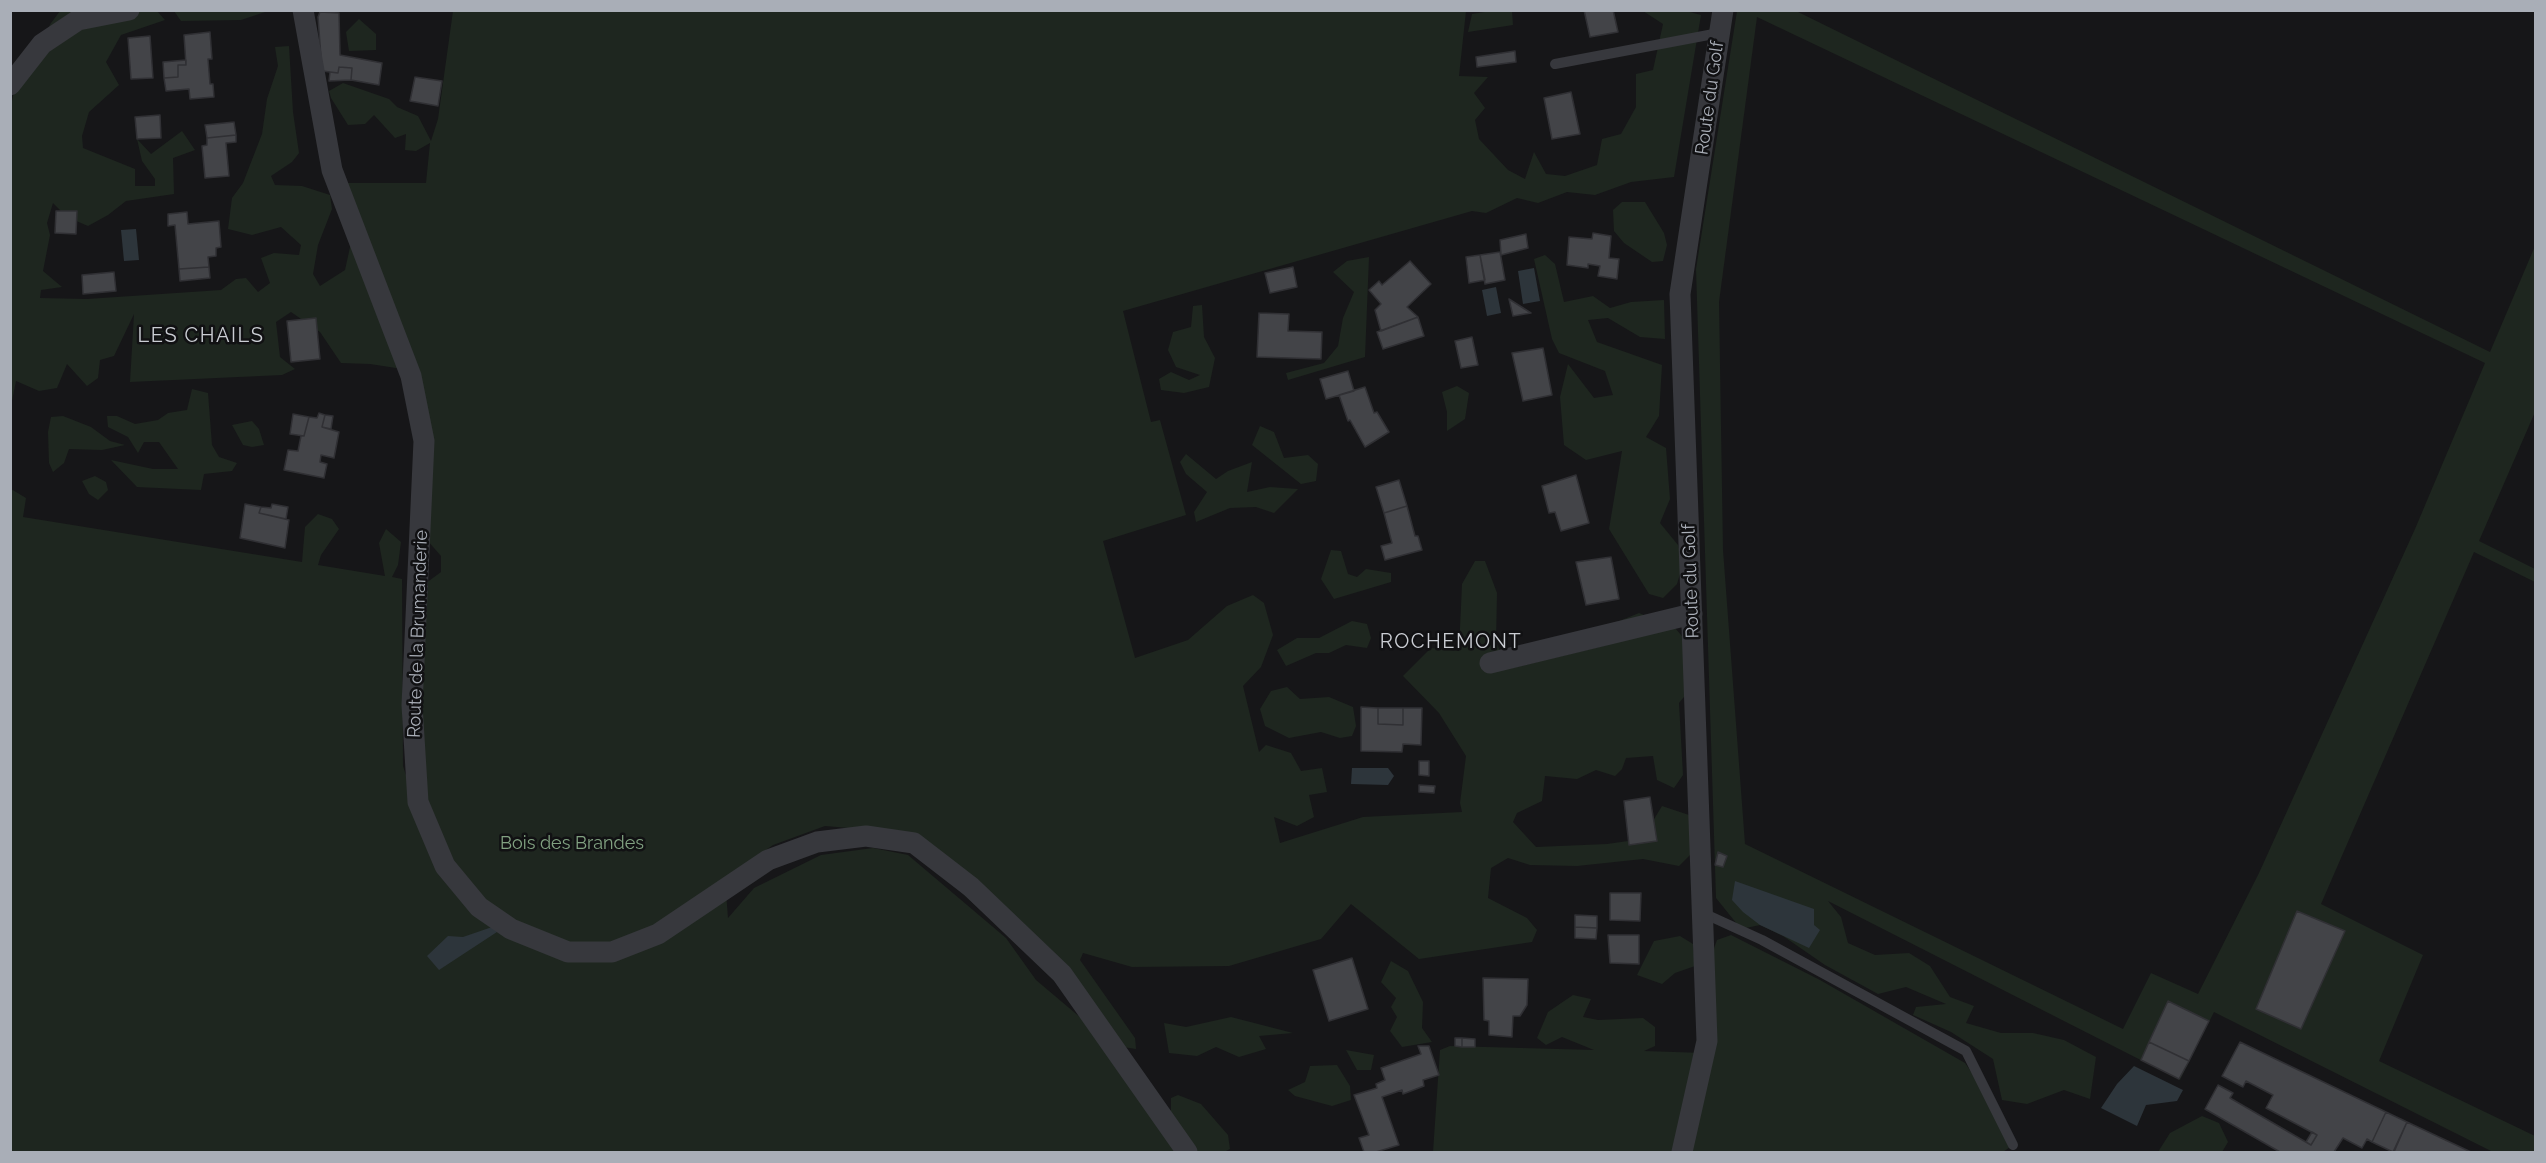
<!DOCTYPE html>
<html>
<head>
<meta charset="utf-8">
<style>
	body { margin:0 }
	#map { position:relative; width:2546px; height:1163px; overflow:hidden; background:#161618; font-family:Raleway,sans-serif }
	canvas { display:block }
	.frame { position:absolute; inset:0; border:12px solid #a9aeb7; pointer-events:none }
</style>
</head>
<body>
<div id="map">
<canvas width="2546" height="1163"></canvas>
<div class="frame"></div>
</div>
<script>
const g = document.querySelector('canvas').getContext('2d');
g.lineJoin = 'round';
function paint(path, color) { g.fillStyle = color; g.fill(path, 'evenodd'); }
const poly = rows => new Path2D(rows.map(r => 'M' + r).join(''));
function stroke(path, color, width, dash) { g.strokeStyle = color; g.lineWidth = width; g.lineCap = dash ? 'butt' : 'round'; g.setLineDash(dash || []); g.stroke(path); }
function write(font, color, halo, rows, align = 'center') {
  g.font = font + ' Raleway,sans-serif'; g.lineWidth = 5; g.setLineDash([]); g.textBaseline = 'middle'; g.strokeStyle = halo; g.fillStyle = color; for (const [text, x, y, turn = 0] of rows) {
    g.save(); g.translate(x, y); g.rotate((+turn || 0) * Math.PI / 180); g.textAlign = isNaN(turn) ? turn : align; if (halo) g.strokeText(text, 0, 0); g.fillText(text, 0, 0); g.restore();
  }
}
const green = poly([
	[1497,10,1512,11,1513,25,1468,32,1472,14],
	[60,11,157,11,165,20,121,35,106,62,119,85,89,112,82,136,83,148,135,169,135,186,155,186,155,179,142,161,137,139,151,154,182,131,195,150,173,158,174,194,126,201,108,215,88,226,67,217,53,203,47,223,50,235,43,271,62,287,41,290,40,298,87,299,221,290,236,279,246,278,258,292,270,283,261,258,274,253,299,255,301,245,281,227,252,235,228,229,232,198,243,183,262,134,267,99,278,66,275,47,289,46,293,112,299,153,292,162,271,176,275,185,302,186,330,195,332,209,318,245,313,274,320,286,345,270,354,229,337,183,426,183,430,143,416,151,405,150,406,134,395,138,374,115,365,124,348,125,331,98,329,91,343,83,389,99,397,107,418,116,431,141,438,119,453,11,1466,11,1459,76,1488,77,1474,93,1485,108,1475,120,1479,139,1508,170,1525,179,1534,152,1546,174,1565,176,1597,165,1602,139,1621,134,1636,107,1636,74,1653,70,1663,24,1643,11,1686,11,1701,15,1674,177,1631,182,1595,195,1567,192,1538,203,1517,198,1486,213,1472,211,1123,311,1151,422,1160,420,1186,515,1103,541,1135,658,1188,640,1227,606,1253,595,1264,603,1273,635,1261,667,1243,686,1259,752,1266,745,1291,753,1301,771,1322,768,1327,792,1309,795,1314,817,1297,826,1274,817,1280,843,1363,817,1462,812,1460,803,1466,756,1439,713,1403,676,1431,648,1459,651,1462,584,1475,561,1485,561,1497,593,1496,642,1508,669,1607,645,1617,622,1639,613,1675,628,1687,642,1688,692,1679,703,1683,775,1674,788,1657,780,1653,756,1626,758,1622,769,1615,776,1596,770,1577,779,1545,776,1542,801,1517,813,1513,822,1536,847,1607,844,1642,839,1662,806,1689,815,1692,853,1679,866,1643,859,1577,866,1530,865,1508,858,1491,868,1488,898,1527,918,1537,930,1532,942,1419,959,1351,904,1321,939,1229,966,1132,967,1083,953,1080,960,1135,1038,1136,1049,1123,1047,1040,965,925,859,872,830,825,826,773,845,725,879,728,918,754,888,821,855,873,848,908,855,1006,938,1036,980,1081,1018,1176,1152,11,1152,11,489,26,498,23,517,302,562,305,527,318,514,332,519,339,529,321,555,318,565,385,576,379,543,386,529,401,542,398,565,392,577,402,579,403,766,425,835,418,589,441,572,441,556,420,532,409,370,370,364,341,363,320,332,291,312,276,322,280,357,295,369,282,375,130,382,134,314,114,356,100,360,98,378,87,386,67,364,57,388,39,391,16,381,11,406,11,106,14,91,51,23],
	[174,11,268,11,241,20,181,21],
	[1737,11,1796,11,2490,352,2535,246,2535,412,2479,541,2535,569,2535,582,2474,552,2321,904,2423,955,2379,1061,2535,1136,2535,1152,2493,1152,2214,1012,2180,1080,1828,901,1841,917,1848,943,1875,955,1909,953,1930,966,1950,997,1974,1006,1966,1023,2001,1033,2033,1033,2064,1040,2096,1057,2090,1099,2064,1090,2027,1104,2002,1100,1993,1059,1951,1032,1913,1015,1916,1007,1946,1004,1906,987,1878,994,1825,965,1783,936,1760,925,1741,929,1716,898,1696,269],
	[1757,17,2485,363,2415,529,2259,873,2198,994,2151,973,2123,1029,1745,844,1723,550,1719,302],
	[359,19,376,34,376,50,349,51,346,32],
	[1622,202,1645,202,1664,233,1667,245,1663,261,1652,262,1624,243,1614,231,1613,210],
	[1545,255,1555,264,1564,302,1593,296,1610,308,1631,302,1664,300,1665,339,1640,337,1608,318,1588,320,1597,342,1662,365,1659,416,1646,437,1666,448,1670,499,1660,523,1678,545,1683,564,1677,584,1663,598,1649,594,1609,529,1622,451,1586,460,1564,445,1560,397,1568,364,1594,398,1613,395,1605,371,1559,353,1552,339,1534,259],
	[1369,257,1365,357,1288,380,1286,373,1324,363,1338,346,1343,318,1354,292,1333,272,1347,261],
	[1202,305,1204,337,1215,358,1209,387,1184,393,1161,390,1159,379,1171,372,1189,380,1200,375,1176,367,1168,350,1173,332,1191,327,1193,306],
	[1457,386,1469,393,1465,419,1447,431,1447,412,1442,392],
	[192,389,208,393,212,445,219,457,237,463,232,471,204,474,201,490,137,487,111,460,153,469,178,469,159,442,144,442,138,453,128,437,108,427,107,416,117,416,135,424,158,420,168,413,187,410],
	[63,416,91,427,110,441,125,445,102,450,69,449,64,463,53,472,49,463,48,432,51,417],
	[252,421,259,429,264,445,252,447,243,445,232,425],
	[1260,426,1274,432,1284,458,1308,455,1318,464,1316,481,1301,484,1252,445],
	[1186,454,1216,479,1228,471,1252,462,1247,492,1270,487,1298,489,1274,513,1256,507,1230,508,1196,522,1194,512,1207,492,1186,474,1180,462],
	[95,476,106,482,108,490,98,500,89,494,82,481],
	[1331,550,1341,551,1348,574,1357,577,1366,569,1391,573,1391,582,1334,599,1321,579],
	[1352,621,1367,624,1371,638,1367,648,1346,645,1329,653,1316,653,1286,666,1277,650,1297,638,1319,638],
	[1287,687,1300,699,1329,697,1353,707,1356,726,1352,736,1340,738,1321,732,1289,738,1265,726,1260,709,1271,691],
	[1731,935,1820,980,1965,1063,1997,1109,2013,1145,2003,1152,1433,1152,1440,1050,1450,1046,1594,1050,1562,1037,1546,1045,1537,1038,1548,1012,1573,995,1591,999,1583,1017,1598,1020,1643,1018,1655,1027,1655,1046,1644,1051,1704,1053,1713,951,1717,940],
	[1680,936,1693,944,1695,966,1675,973,1662,984,1637,975,1654,941],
	[1391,961,1408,971,1423,1002,1422,1028,1432,1042,1402,1047,1390,1031,1397,1017,1391,1007,1396,998,1381,982],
	[1231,1017,1293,1033,1259,1036,1266,1049,1239,1057,1216,1047,1197,1056,1169,1053,1164,1023,1186,1027],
	[1346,1050,1374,1055,1371,1070,1357,1070],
	[1337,1065,1350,1086,1351,1100,1332,1106,1295,1096,1288,1090,1305,1082,1310,1066],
	[1178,1095,1201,1104,1228,1135,1230,1149,1224,1152,1198,1152,1171,1119,1171,1098],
	[2202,1116,2219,1123,2228,1142,2222,1152,2158,1152,2170,1133]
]);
const water = poly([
	[136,229,139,260,124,261,121,230],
	[1534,268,1540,301,1523,304,1518,271],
	[1496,287,1501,313,1487,316,1482,290],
	[1352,768,1388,768,1394,776,1388,785,1351,784],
	[1735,881,1814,909,1814,925,1820,930,1809,948,1760,925,1743,912,1732,900],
	[495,926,500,930,439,970,427,956,448,936,463,937],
	[2134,1066,2183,1090,2177,1101,2146,1105,2137,1126,2101,1108,2117,1084]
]);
const building = poly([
	[1584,10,1613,10,1618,32,1590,37,1584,10],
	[320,12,339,13,340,55,382,63,379,85,351,80,352,68,339,67,338,73,322,71,318,17,320,12],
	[210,32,212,59,208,59,210,84,213,84,214,97,190,99,189,89,166,91,164,78,178,77,178,65,186,65,184,35,210,32],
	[150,36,153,78,131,79,128,38,150,36],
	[1515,51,1516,62,1477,67,1476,57,1515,51],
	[186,60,186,65,178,65,178,77,164,78,163,62,186,60],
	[339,67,352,68,351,80,329,81,330,72,338,73,339,67],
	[415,77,442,81,438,106,410,101,415,77],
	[1571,92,1580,134,1552,139,1544,98,1571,92],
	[160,115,161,138,137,139,135,117,160,115],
	[234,122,236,135,207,138,205,125,234,122],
	[236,135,236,142,226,143,229,176,205,178,202,146,207,145,207,138,236,135],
	[56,211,77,211,76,234,55,233,56,211],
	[187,212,188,224,219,221,221,247,216,248,216,256,208,257,209,267,179,269,175,225,168,226,168,214,187,212],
	[1593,233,1611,236,1609,258,1619,259,1617,279,1598,276,1600,266,1588,264,1588,268,1567,265,1569,237,1592,239,1593,233],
	[1526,234,1528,248,1501,255,1500,240,1526,234],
	[1500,252,1505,280,1485,284,1480,255,1500,252],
	[1480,255,1485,280,1469,283,1466,257,1480,255],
	[1410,261,1431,284,1407,307,1418,317,1381,331,1375,310,1381,304,1369,290,1379,281,1382,285,1410,261],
	[209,267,210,278,180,281,179,269,209,267],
	[1293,267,1297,287,1270,293,1265,273,1293,267],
	[114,272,116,291,83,294,82,275,114,272],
	[1509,299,1531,313,1513,316,1509,299],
	[1259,313,1289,314,1288,331,1322,332,1321,359,1257,357,1259,313],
	[1418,317,1424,336,1383,349,1377,332,1418,317],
	[316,318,320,359,291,362,287,321,316,318],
	[1472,337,1478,365,1461,368,1455,341,1472,337],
	[1543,348,1552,395,1523,401,1512,353,1543,348],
	[1348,371,1354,391,1326,399,1320,379,1348,371],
	[1365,387,1374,413,1377,412,1389,432,1365,447,1350,420,1348,421,1339,395,1365,387],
	[319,413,325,415,322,427,339,432,334,458,321,455,320,462,327,464,324,478,284,470,288,450,298,451,301,436,304,436,309,417,317,418,319,413],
	[293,414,309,417,304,436,290,434,293,414],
	[325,415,333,416,331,429,322,427,325,415],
	[1576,475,1589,523,1561,531,1555,512,1549,513,1542,486,1576,475],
	[1399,480,1407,506,1384,513,1376,487,1399,480],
	[245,504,261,507,259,513,289,520,285,548,240,538,245,504],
	[272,504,288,507,286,519,259,513,261,507,271,508,272,504],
	[1407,506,1415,536,1418,536,1422,550,1385,560,1381,546,1392,543,1384,513,1407,506],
	[1611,557,1619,599,1586,605,1576,562,1611,557],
	[1361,707,1378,708,1378,724,1403,725,1403,708,1422,708,1421,745,1403,744,1402,752,1361,751,1361,707],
	[1378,708,1403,708,1403,725,1378,724,1378,708],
	[1419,761,1429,761,1429,776,1419,775,1419,761],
	[1419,785,1435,786,1434,793,1419,792,1419,785],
	[1650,797,1657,841,1629,845,1624,801,1650,797],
	[1718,852,1727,856,1723,867,1715,865,1718,852],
	[1610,893,1641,893,1640,921,1610,920,1610,893],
	[2297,911,2345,931,2301,1029,2256,1009,2297,911],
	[1575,915,1597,916,1597,928,1575,927,1575,915],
	[1575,927,1597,928,1596,939,1575,938,1575,927],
	[1608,935,1639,935,1639,964,1610,963,1608,935],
	[1352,958,1368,1009,1329,1021,1313,970,1352,958],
	[1483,978,1528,979,1527,1005,1520,1016,1513,1016,1512,1037,1489,1035,1489,1021,1484,1020,1483,978],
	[2168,1001,2209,1021,2189,1061,2149,1042,2168,1001],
	[1455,1038,1462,1038,1462,1047,1455,1046,1455,1038],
	[1462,1038,1475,1039,1475,1047,1462,1047,1462,1038],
	[2149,1042,2189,1061,2179,1079,2141,1060,2149,1042],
	[2240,1042,2386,1112,2372,1142,2367,1139,2362,1148,2343,1138,2334,1152,2280,1152,2205,1109,2218,1085,2233,1093,2230,1098,2311,1145,2317,1135,2266,1108,2273,1095,2246,1081,2243,1087,2222,1076,2240,1042],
	[1418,1046,1429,1046,1439,1075,1423,1080,1424,1086,1403,1094,1402,1090,1382,1097,1399,1145,1376,1152,1364,1152,1359,1138,1369,1135,1354,1095,1377,1088,1376,1084,1385,1080,1381,1068,1421,1054,1418,1046],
	[2386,1112,2407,1122,2393,1152,2372,1142,2386,1112],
	[2407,1122,2471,1152,2394,1152,2407,1122],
	[2312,1132,2317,1135,2311,1145,2306,1142,2312,1132]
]);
const lane = poly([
	[1555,64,1719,33],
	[1703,913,1762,940,1966,1051,2013,1145]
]);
const street = poly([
	[303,10,332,170,411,376,424,441,412,705,418,802,445,866,479,907,511,929,568,952,612,952,658,934,768,860,817,842,866,836,914,843,971,887,1062,974,1187,1152],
	[10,85,42,44,78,20,129,10],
	[1490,663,1692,614],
	[1682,1152,1707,1041,1680,294,1723,10]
]);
const streetNames = [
	["Route du Golf",1710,98,-82],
	["Route du Golf",1691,581,-92],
	["Route de la Brumanderie",418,634,-88]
];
const parkNames = [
	["Bois des Brandes",572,844]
];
const neighbourhoodNames = [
	["LES CHAILS",201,336],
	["ROCHEMONT",1451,642]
];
paint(green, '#1e261f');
paint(water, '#2d353b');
paint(building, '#434448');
stroke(building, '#303034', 1.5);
stroke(lane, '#37383d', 10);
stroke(street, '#37383d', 21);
write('18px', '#a9aeb7', '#111113', streetNames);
write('18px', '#81a181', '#111113', parkNames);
g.letterSpacing = '1.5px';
write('20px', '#cacdd3', '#111113', neighbourhoodNames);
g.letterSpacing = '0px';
</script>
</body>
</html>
